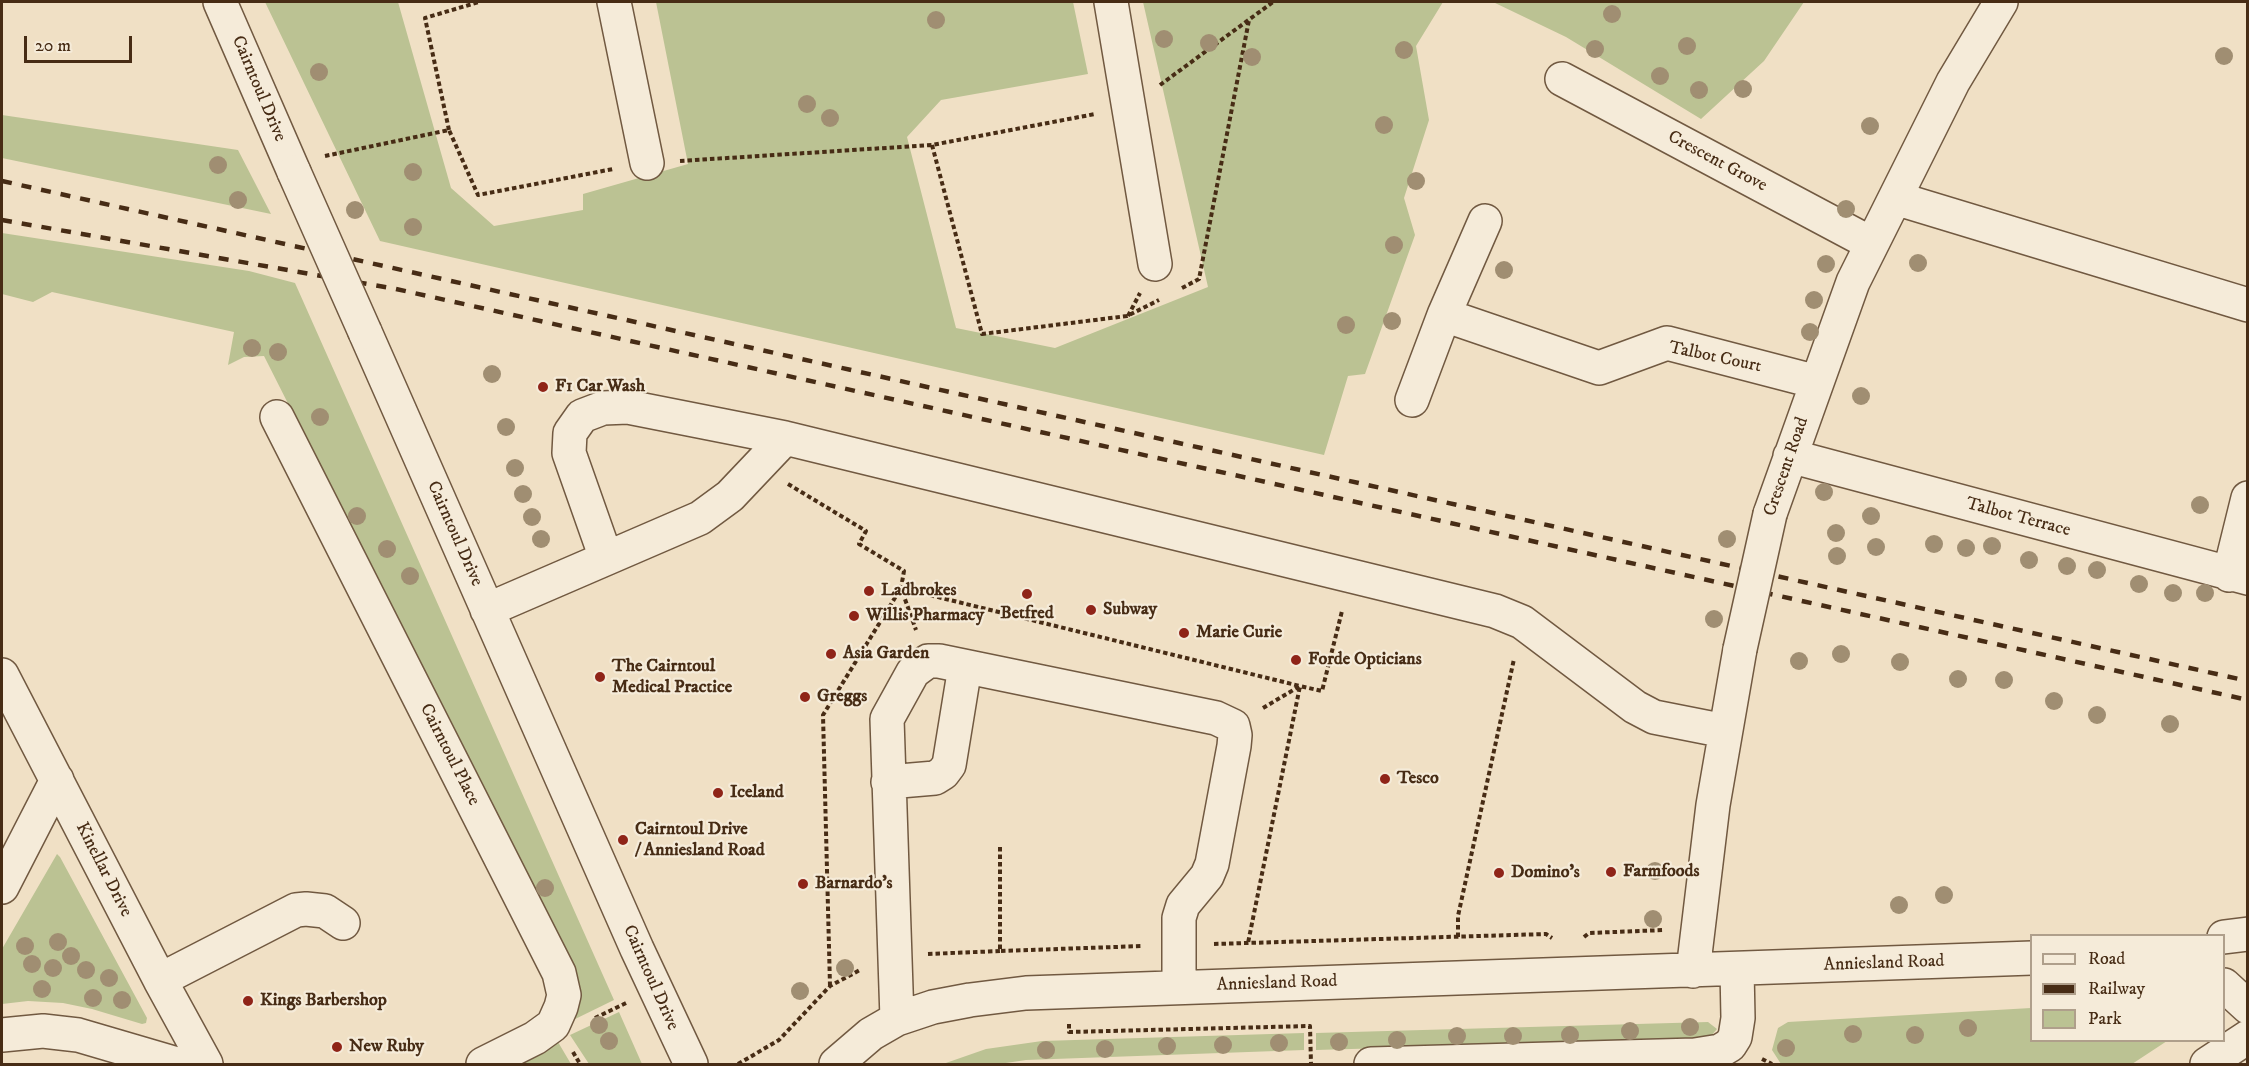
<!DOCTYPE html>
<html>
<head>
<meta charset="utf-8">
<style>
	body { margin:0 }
	#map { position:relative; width:2249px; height:1066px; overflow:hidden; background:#f0e0c5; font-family:"IM FELL DW Pica",serif }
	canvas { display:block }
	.frame { position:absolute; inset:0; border:3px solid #472c15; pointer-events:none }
	.legend { position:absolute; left:2030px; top:934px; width:195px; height:108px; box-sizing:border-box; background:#f5ebd9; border:2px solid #af9f8b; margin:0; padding:8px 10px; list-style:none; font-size:18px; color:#472c15 }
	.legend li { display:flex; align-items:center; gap:12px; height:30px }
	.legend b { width:30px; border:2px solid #af9f8b }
	.scale { position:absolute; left:24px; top:36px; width:108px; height:27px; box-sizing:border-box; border:3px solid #472c15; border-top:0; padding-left:8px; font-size:18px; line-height:21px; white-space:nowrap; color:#472c15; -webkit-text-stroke:4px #f5ebd9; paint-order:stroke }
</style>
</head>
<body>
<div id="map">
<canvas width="2249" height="1066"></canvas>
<div class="frame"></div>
<ul class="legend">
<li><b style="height:8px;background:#f5ebd9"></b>Road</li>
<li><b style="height:8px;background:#472c15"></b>Railway</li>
<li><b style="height:16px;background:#bbc293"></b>Park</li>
</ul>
<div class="scale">20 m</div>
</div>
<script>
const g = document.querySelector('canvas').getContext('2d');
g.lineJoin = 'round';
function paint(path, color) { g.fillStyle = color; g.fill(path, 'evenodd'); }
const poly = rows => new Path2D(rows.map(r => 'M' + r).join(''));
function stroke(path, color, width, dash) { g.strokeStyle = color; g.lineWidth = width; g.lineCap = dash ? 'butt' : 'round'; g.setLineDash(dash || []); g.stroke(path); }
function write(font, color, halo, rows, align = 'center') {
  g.font = font + ' "IM FELL DW Pica",serif'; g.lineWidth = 4.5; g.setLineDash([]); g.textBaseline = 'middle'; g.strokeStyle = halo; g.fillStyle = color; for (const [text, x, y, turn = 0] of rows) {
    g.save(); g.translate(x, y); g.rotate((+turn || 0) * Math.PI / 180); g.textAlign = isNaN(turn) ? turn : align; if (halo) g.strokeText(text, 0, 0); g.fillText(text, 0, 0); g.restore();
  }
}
const green = poly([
	[265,2,398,2,451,188,494,226,583,210,583,194,688,164,656,2,1073,2,1088,74,941,100,907,137,956,328,1055,348,1208,287,1143,2,1443,2,1416,46,1429,120,1404,198,1415,235,1365,374,1348,376,1324,455,380,241],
	[1493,2,1804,2,1764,61,1701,119,1566,37],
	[2,115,238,150,271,214,2,158],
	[2,233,249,271,295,283,614,1000,569,1022,548,918,264,356,244,357,228,365,234,332,52,292,33,302,2,294],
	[57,854,60,857,147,1018,146,1023,142,1024,92,1009,63,1003,28,1001,2,1004,2,949],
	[2031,1008,2032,1040,2167,1041,2132,1064,1781,1064,1772,1050,1778,1028,1788,1022],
	[619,1012,642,1064,589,1064,570,1035],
	[1708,1022,1717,1029,1711,1036,1702,1039,1316,1050,1316,1033],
	[1304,1033,1304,1050,1026,1060,999,1064,943,1064,986,1049,1042,1041],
	[558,1042,571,1064,515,1064]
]);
const path = poly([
	[1160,85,1273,2],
	[449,130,425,18,479,2],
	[932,145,982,334,1127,316,1159,300],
	[325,156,449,130,478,195,613,169],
	[680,161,932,145,1095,114],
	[1182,288,1199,279,1249,20],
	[1128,316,1140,293],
	[788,484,866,531,859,544,904,571,901,588,916,630],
	[1263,708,1300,686,1322,691,1342,611],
	[1000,847,1000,951,1143,946],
	[1458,937,1458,916,1514,659],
	[1584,937,1589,933,1664,930],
	[1214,944,1546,934,1552,938],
	[928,954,1000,951],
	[830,986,823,715,901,588,1300,686,1248,943],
	[595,1018,626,1003],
	[1069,1024,1069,1032,1310,1026,1311,1064],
	[573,1052,580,1064],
	[1762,1059,1772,1064],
	[738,1064,779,1040,830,986,860,970]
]);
const minor = poly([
	[220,2,294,172],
	[614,2,647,163],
	[1111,2,1155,264],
	[1562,79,1872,244],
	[1895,198,2248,305],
	[1444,315,1599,368,1667,343,1817,382],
	[365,332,637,949,691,1064],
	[1412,400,1444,315,1485,221],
	[277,417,559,973,564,995,561,1007,553,1025,535,1038,483,1064],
	[1790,456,2248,578],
	[1770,514,1853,282,1953,82,2001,2],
	[606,558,569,453,570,433,582,416,603,408,628,407,785,438],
	[2229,575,2248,498],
	[487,610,700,518,730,496,785,438,1495,611,1522,622,1635,707,1654,717,1725,731],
	[2,675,160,980,206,1064],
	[888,782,935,778,943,773,949,765,965,667],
	[2,887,57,780],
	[2224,937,2248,934],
	[1693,971,1713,805,1740,649],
	[160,980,296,910,306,909,325,911,343,923],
	[2224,985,2248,1007],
	[897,1019,887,719,913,672,928,661,939,661,1216,718,1233,726,1235,735,1234,746,1212,864,1207,876,1183,905,1179,918,1179,987],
	[2,1035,43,1031,78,1035,177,1064],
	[836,1064,871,1034,897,1019,933,1007,970,1000,1026,993,2032,958],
	[1371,1064,1695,1055,1720,1051,1730,1045,1735,1037,1738,1018,1737,969],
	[2207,1064,2248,1037]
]);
const rail = poly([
	[2,181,2248,681],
	[2,220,396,289,2248,700]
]);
const minorBridge = poly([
	[294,172,365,332],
	[1740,649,1770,514]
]);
const trees = [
	[1612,14],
	[936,20],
	[1164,39],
	[1209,43],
	[1687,46],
	[1595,49],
	[1404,50],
	[2224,56],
	[1252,57],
	[319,72],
	[1660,76],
	[1743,89],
	[1699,90],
	[807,104],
	[830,118],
	[1384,125],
	[1870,126],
	[218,165],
	[413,172],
	[1416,181],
	[238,200],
	[1846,209],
	[355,210],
	[413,227],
	[1394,245],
	[1918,263],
	[1826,264],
	[1504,270],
	[1814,300],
	[1392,321],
	[1346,325],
	[1810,332],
	[252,348],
	[278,352],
	[492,374],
	[1861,396],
	[320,417],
	[506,427],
	[515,468],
	[1824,492],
	[523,494],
	[2200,505],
	[357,516],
	[1871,516],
	[532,517],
	[1836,533],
	[541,539],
	[1727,539],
	[1934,544],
	[1992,546],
	[1876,547],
	[1966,548],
	[387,549],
	[1837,556],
	[2029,560],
	[2067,566],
	[2097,570],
	[410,576],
	[2139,584],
	[2173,593],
	[2205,593],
	[1714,619],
	[1841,654],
	[1799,661],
	[1900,662],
	[1958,679],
	[2004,680],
	[2054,701],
	[2097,715],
	[2170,724],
	[1655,871],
	[545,888],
	[1944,895],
	[1899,905],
	[1653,919],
	[58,942],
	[25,946],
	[71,956],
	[32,964],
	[53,968],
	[845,968],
	[86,970],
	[109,978],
	[42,989],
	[800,991],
	[93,998],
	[122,1000],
	[599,1025],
	[1690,1027],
	[1968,1028],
	[1630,1031],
	[1853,1034],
	[1570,1035],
	[1915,1035],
	[1457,1036],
	[1513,1036],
	[1397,1040],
	[609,1041],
	[1339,1042],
	[1279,1043],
	[1223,1045],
	[1167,1046],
	[1786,1048],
	[1105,1049],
	[1046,1050]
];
const markers = [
	[543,387,6,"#8f2418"],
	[869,591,6,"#8f2418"],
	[1027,594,6,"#8f2418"],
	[1091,610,6,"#8f2418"],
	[854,616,6,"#8f2418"],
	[1184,633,6,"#8f2418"],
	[831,654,6,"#8f2418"],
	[1296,660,6,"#8f2418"],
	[600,677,6,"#8f2418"],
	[805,697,6,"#8f2418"],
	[1385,779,6,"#8f2418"],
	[718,793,6,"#8f2418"],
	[623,840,6,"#8f2418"],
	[1611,872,6,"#8f2418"],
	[1499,873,6,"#8f2418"],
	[803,884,6,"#8f2418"],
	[248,1001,6,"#8f2418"],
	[337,1047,6,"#8f2418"]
];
const streetNames = [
	["Cairntoul Drive",258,89,67],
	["Crescent Grove",1717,162,28],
	["Talbot Court",1715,358,12],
	["Crescent Road",1787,467,-71],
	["Talbot Terrace",2018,518,15],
	["Cairntoul Drive",454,534,66],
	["Cairntoul Place",449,755,63],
	["Kinellar Drive",103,870,63],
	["Anniesland Road",1884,964,-2],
	["Cairntoul Drive",650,978,66],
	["Anniesland Road",1277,984,-2]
];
const poiNames = [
	["F1 Car Wash",555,387],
	["Ladbrokes",881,591],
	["Subway",1103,610],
	["Betfred",1027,614,"center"],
	["Willis Pharmacy",866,616],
	["Marie Curie",1196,633],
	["Asia Garden",843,654],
	["Forde Opticians",1308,660],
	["The Cairntoul",612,667],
	["Medical Practice",612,688],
	["Greggs",817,697],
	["Tesco",1397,779],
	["Iceland",730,793],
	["Cairntoul Drive",635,830],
	["/ Anniesland Road",635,851],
	["Farmfoods",1623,872],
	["Domino's",1511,873],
	["Barnardo's",815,884],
	["Kings Barbershop",260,1001],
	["New Ruby",349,1047]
];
paint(green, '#bbc293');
stroke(minor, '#715941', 36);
stroke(path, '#472c15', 4, [4.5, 3]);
stroke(minor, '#f5ebd9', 33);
stroke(rail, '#472c15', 4.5, [10, 10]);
stroke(minorBridge, '#715941', 36, []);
stroke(minorBridge, '#f5ebd9', 33);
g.fillStyle = '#a08e72';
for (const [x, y] of trees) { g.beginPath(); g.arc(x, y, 9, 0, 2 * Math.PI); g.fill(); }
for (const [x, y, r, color] of markers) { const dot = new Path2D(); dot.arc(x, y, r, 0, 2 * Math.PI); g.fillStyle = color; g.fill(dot); stroke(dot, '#f5ebd9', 2); }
write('18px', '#472c15', '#f5ebd9', streetNames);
write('bold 18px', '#472c15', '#f5ebd9', poiNames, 'left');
</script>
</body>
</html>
